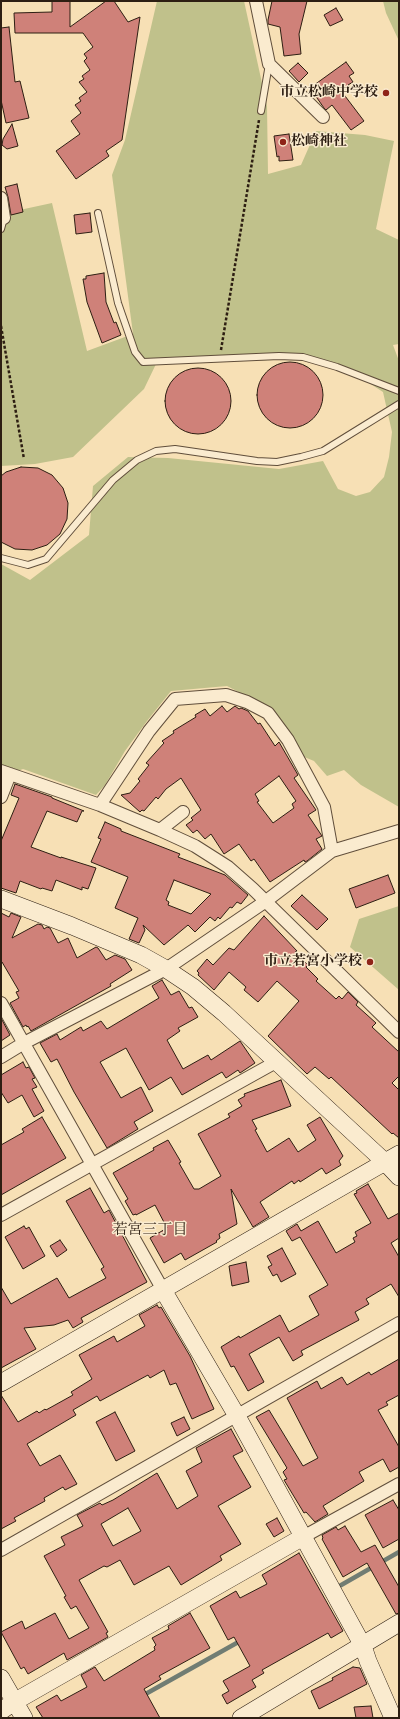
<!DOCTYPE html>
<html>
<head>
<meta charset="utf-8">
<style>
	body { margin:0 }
	#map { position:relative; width:400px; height:1719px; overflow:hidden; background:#f7e0b5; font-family:"Libre Bodoni",serif }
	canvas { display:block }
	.frame { position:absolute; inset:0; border:2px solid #2d1e12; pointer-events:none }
</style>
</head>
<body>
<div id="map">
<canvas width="400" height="1719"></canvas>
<div class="frame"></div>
</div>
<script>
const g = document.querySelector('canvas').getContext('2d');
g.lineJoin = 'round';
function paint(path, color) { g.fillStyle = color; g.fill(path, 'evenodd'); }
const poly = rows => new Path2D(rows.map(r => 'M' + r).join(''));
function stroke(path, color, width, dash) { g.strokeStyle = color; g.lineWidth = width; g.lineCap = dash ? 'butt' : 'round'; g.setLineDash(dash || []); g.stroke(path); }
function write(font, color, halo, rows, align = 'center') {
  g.font = font + ' "Libre Bodoni","Noto Serif JP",serif'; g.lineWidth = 3; g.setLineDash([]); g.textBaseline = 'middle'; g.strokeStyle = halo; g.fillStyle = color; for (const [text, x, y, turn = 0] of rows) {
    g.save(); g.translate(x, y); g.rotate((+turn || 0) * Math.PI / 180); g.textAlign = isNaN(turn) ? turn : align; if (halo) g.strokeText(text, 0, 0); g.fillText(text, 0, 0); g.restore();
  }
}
const green = poly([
	[157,1,244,1,267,106,268,174,301,165,316,131,365,135,394,141,376,229,399,240,399,344,393,345,399,361,399,807,361,785,344,770,327,776,314,761,302,756,288,729,270,708,227,686,171,691,147,721,125,751,105,785,96,795,23,769,10,774,1,765,1,564,30,580,89,535,93,486,128,457,168,458,279,469,323,461,338,489,356,496,370,492,384,477,389,457,392,432,383,392,369,383,337,368,302,359,156,364,144,389,73,457,35,464,1,466,1,214,52,203,87,351,133,334,112,175,125,140],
	[383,1,399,1,399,41,386,13],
	[399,906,399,990,350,947,359,919]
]);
const stream = poly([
	[336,1588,399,1552],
	[142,1696,242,1640]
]);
const building = poly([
	[52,1,70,1,70,27,106,1,114,1,128,22,140,17,122,140,106,151,109,156,76,179,56,151,80,134,71,121,81,113,75,105,81,101,79,98,87,92,79,82,84,79,82,76,90,70,84,61,87,58,84,54,93,47,83,33,15,33,14,13,52,12,52,1],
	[272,1,307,1,299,34,301,54,284,56,280,27,268,24,268,20,272,1],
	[336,8,343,20,330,26,324,15,336,8],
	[9,27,15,82,20,81,29,118,6,123,1,100,1,28,9,27],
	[346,62,354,73,349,76,353,82,348,85,350,87,342,92,364,121,351,130,332,105,326,110,324,108,310,88,346,62],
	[298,63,308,73,299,82,289,71,298,63],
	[12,124,18,146,7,149,2,145,3,139,12,124],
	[289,134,293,160,279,161,279,156,277,157,274,136,289,134],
	[17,184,23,212,11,215,8,197,5,187,17,184],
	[90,213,92,232,76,234,74,215,90,213],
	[104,273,106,302,114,323,116,322,121,335,102,343,87,302,83,279,86,279,86,276,104,273],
	'257 395a33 33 0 1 1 66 0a33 33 0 1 1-66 0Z',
	'165 401a33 33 0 1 1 66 0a33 33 0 1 1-66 0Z',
	[21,467,38,468,52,475,63,488,68,503,67,519,60,534,47,545,32,550,15,549,1,542,1,476,6,472,21,467],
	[222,706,227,712,235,706,239,709,241,708,248,711,258,724,260,723,275,746,279,742,298,775,294,778,316,810,308,815,322,836,316,839,322,849,307,861,305,862,304,860,270,882,254,859,251,861,239,844,224,854,211,834,205,839,197,830,193,833,186,825,193,820,191,818,201,810,181,778,166,789,158,799,156,797,144,811,142,810,140,812,121,795,130,793,140,781,138,779,149,765,146,763,164,743,162,741,174,733,173,731,196,717,195,715,205,709,210,716,222,706],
	[279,776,296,801,292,804,294,808,273,823,257,802,259,801,255,794,279,776],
	[15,784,52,797,52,798,84,811,82,811,77,822,47,811,31,847,61,858,61,857,96,868,88,889,82,887,82,890,56,880,52,891,42,888,41,889,20,881,16,893,1,888,1,841,19,798,11,795,15,784],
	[105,822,121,829,121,831,180,854,178,857,225,875,248,895,241,904,237,902,232,908,230,907,220,919,218,917,215,921,210,917,195,932,188,925,164,945,143,925,145,930,139,943,129,939,138,918,115,908,128,877,91,862,101,839,98,838,105,822],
	[174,880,211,894,191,914,168,905,169,902,166,900,174,880],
	[388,875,395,893,356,908,349,889,388,875],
	[302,895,328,919,317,930,291,906,302,895],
	[1,913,9,917,11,913,21,917,12,938,38,924,42,925,44,929,47,927,50,928,58,943,68,938,77,958,96,947,98,948,106,960,115,955,125,959,132,970,110,984,111,986,31,1031,28,1026,27,1027,26,1025,23,1027,10,1003,19,998,16,992,19,991,2,962,1,964,1,913],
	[264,916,297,951,295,952,308,965,306,967,318,979,316,981,336,999,339,996,342,999,348,992,358,1002,356,1005,376,1023,372,1027,399,1052,399,1076,392,1083,399,1090,399,1138,393,1133,392,1134,331,1077,329,1079,315,1067,307,1074,268,1036,299,1001,277,981,258,1002,244,990,246,987,229,972,214,990,198,975,199,973,197,971,207,959,213,965,229,948,234,950,264,916],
	[162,980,171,995,179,991,189,1008,192,1007,198,1017,178,1028,180,1031,167,1040,183,1069,208,1055,211,1060,240,1041,255,1063,240,1073,238,1070,226,1078,222,1072,182,1095,171,1077,149,1090,126,1048,100,1062,121,1098,141,1087,153,1111,134,1122,138,1129,107,1148,74,1092,57,1059,51,1062,40,1043,57,1034,60,1040,81,1027,83,1031,101,1021,107,1029,159,998,152,986,162,980],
	[1,1018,10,1035,1,1041,1,1018],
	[23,1062,26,1068,29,1067,35,1078,32,1079,37,1087,32,1089,44,1111,34,1117,22,1095,8,1103,1,1092,1,1075,23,1062],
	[281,1080,291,1106,252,1120,257,1129,255,1130,267,1152,289,1138,298,1152,316,1140,307,1125,320,1117,343,1156,339,1161,341,1165,326,1174,322,1168,300,1182,299,1180,294,1184,292,1181,266,1198,260,1202,269,1217,253,1227,231,1189,237,1224,219,1234,220,1238,216,1241,217,1242,185,1260,181,1253,164,1263,150,1238,167,1228,155,1205,136,1215,136,1214,133,1215,125,1201,128,1199,113,1173,154,1150,153,1148,168,1140,181,1162,179,1163,194,1189,199,1189,221,1176,198,1134,230,1117,228,1114,242,1106,238,1100,245,1096,244,1094,281,1080],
	[42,1117,66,1158,1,1195,1,1145,24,1132,22,1129,42,1117],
	[368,1184,388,1219,399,1213,399,1238,391,1243,399,1257,399,1297,391,1284,366,1299,369,1304,355,1312,359,1320,301,1351,303,1355,293,1361,279,1337,249,1354,264,1382,248,1391,234,1366,231,1367,221,1347,239,1336,240,1338,280,1315,289,1332,319,1315,309,1296,328,1285,300,1237,292,1241,286,1231,297,1224,301,1231,318,1221,336,1253,355,1242,353,1238,357,1236,355,1232,371,1223,354,1194,357,1193,356,1191,368,1184],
	[90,1188,104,1213,109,1210,147,1282,81,1318,83,1322,73,1328,68,1320,54,1325,24,1328,36,1349,1,1368,1,1287,11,1304,57,1278,69,1298,106,1278,101,1269,104,1267,66,1201,90,1188],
	[24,1226,26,1229,29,1227,45,1256,23,1269,5,1237,24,1226],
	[60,1240,67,1250,57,1257,50,1246,60,1240],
	[282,1248,296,1274,281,1282,277,1274,273,1276,268,1267,272,1265,267,1256,282,1248],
	[246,1262,249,1282,232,1286,229,1266,246,1262],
	[157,1305,159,1308,161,1307,190,1356,214,1409,192,1419,176,1383,170,1385,164,1370,150,1378,148,1375,100,1401,97,1396,73,1410,76,1415,27,1444,40,1466,60,1455,77,1484,65,1490,63,1487,44,1498,45,1501,14,1518,16,1521,1,1529,1,1395,18,1422,37,1411,39,1413,45,1409,46,1410,73,1395,71,1392,92,1379,79,1355,114,1336,117,1342,145,1326,139,1315,157,1305],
	[399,1359,399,1395,386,1402,388,1405,378,1410,399,1447,399,1467,390,1472,383,1459,359,1472,364,1481,323,1506,328,1514,315,1522,306,1512,304,1513,284,1480,287,1479,283,1472,287,1468,256,1417,269,1410,303,1466,318,1458,287,1398,317,1381,321,1389,342,1377,347,1385,369,1372,371,1375,399,1359],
	[115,1412,135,1451,116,1461,96,1422,115,1412],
	[184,1417,190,1429,177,1436,171,1423,184,1417],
	[231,1429,243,1451,233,1456,251,1487,218,1506,241,1544,220,1556,222,1560,181,1585,169,1566,134,1585,120,1560,107,1567,104,1566,79,1580,108,1632,106,1633,108,1637,67,1660,64,1653,28,1674,24,1667,21,1669,1,1632,22,1621,25,1629,55,1613,69,1639,89,1628,76,1606,71,1609,64,1597,66,1596,44,1556,65,1545,61,1537,83,1526,77,1515,100,1503,102,1505,113,1500,157,1473,177,1509,198,1496,186,1471,202,1462,196,1448,231,1429],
	[128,1508,141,1531,113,1546,101,1524,128,1508],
	[393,1500,399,1510,399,1539,383,1548,365,1515,393,1500],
	[277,1518,284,1531,274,1537,266,1524,277,1518],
	[345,1526,361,1552,375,1545,399,1587,399,1613,396,1614,367,1563,343,1577,322,1539,323,1538,322,1535,336,1527,338,1530,345,1526],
	[299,1553,343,1631,331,1638,328,1633,262,1670,264,1673,252,1680,256,1687,227,1704,222,1695,229,1691,223,1681,250,1666,234,1637,228,1640,210,1606,236,1591,240,1598,267,1584,262,1575,299,1553],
	[190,1613,210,1648,159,1676,161,1679,144,1689,160,1718,43,1718,36,1707,57,1695,61,1701,87,1687,81,1675,95,1667,104,1681,155,1650,154,1647,156,1645,152,1638,169,1629,168,1626,190,1613],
	[353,1667,360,1668,367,1684,319,1709,311,1691,333,1680,332,1678,353,1667],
	[371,1706,373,1718,356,1718,354,1707,371,1706]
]);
const path = poly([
	[1,326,24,459],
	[221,350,259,120]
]);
const lane = poly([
	[261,111,269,64],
	[98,213,118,303,135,352,143,362,279,356,303,357,337,367,399,391],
	[1,229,4,218],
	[1,558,28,565,46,559,113,480,137,460,156,451,175,449,257,461,277,462,301,457,323,451,399,404]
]);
const street = poly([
	[256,1,269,64,323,117],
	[1,198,4,218],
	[1,771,100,805,160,830,195,846,228,867,253,889,399,1032],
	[1,797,10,774],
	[100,805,149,731,175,699,226,695,247,702,268,713,288,740,324,807,332,851],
	[160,830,183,812],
	[1,1003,163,1290],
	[1,1057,24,1043,166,969,266,901,332,851,399,831],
	[1,1215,276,1062],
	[303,1537,399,1484],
	[1,1550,399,1323]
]);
const secondary = poly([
	[1,899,72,926,141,955,166,969,193,987,224,1013,385,1162,399,1177],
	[163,1290,237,1416,363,1646,368,1661,393,1718],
	[1,1383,399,1154],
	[1,1678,24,1718],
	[1,1711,14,1702,303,1537],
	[241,1718,399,1623]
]);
const markers = [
	[386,93,4,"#8f2418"],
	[283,142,4,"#8f2418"],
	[370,962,4,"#8f2418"]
];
const poiNames = [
	["市立松崎中学校",378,93],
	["松崎神社",291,142,"left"],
	["市立若宮小学校",362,962]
];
const neighbourhoodNames = [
	["若宮三丁目",150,1230]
];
paint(green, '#c0c18b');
stroke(stream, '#717d73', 4.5);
paint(building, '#cf8179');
stroke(building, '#2d1e12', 1);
stroke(lane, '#604e3b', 8);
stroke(street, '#604e3b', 14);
stroke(secondary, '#2d1e12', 18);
stroke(path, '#2d1e12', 2.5, [3, 2]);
stroke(lane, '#faebcf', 6);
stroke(street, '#faebcf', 12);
stroke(secondary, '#faebcf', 17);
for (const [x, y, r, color] of markers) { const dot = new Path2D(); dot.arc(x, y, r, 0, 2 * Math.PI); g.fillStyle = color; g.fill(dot); stroke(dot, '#faebcf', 1.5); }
write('bold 14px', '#2d1e12', '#faebcf', poiNames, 'right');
write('15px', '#2d1e12', '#faebcf', neighbourhoodNames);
</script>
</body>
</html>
